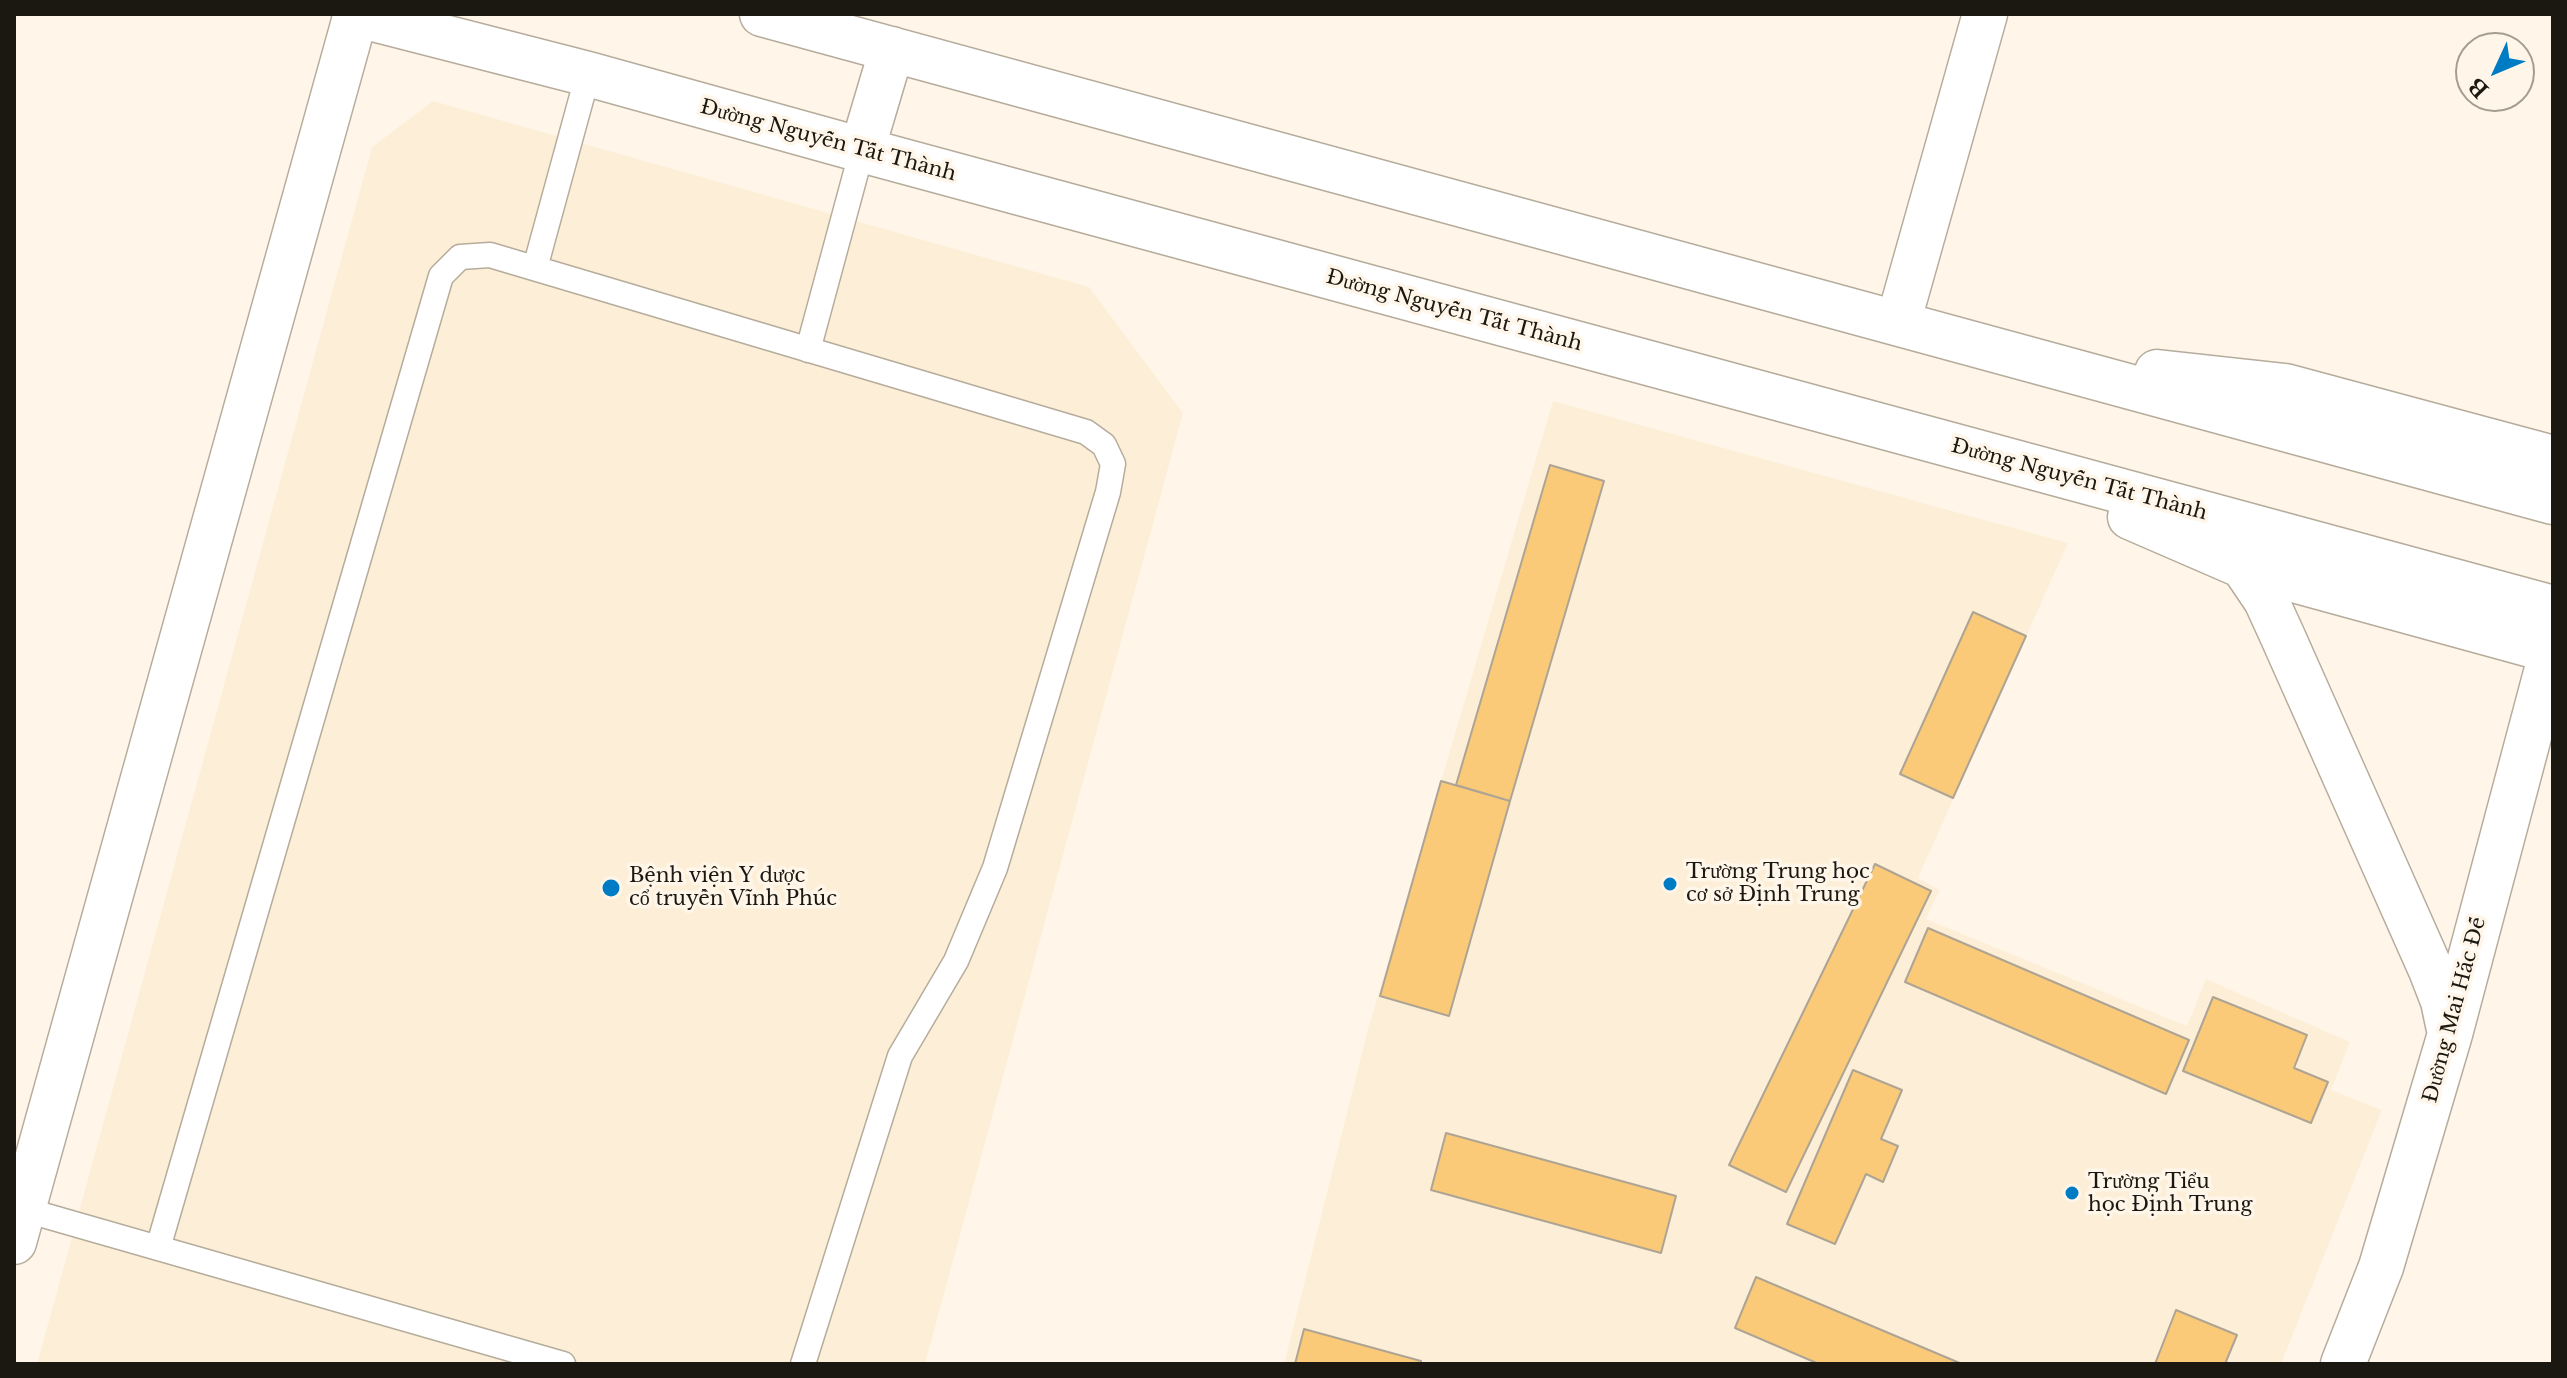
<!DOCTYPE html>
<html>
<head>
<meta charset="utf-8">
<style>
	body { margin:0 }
	#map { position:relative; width:2567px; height:1378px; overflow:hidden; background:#fff6e9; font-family:"Libre Baskerville",serif }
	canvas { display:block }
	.frame { position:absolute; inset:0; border:16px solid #1b1812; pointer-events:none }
	.north { position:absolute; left:2455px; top:32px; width:80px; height:80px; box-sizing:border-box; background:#fff6e9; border:2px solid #a49d93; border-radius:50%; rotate:226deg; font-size:22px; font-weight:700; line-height:32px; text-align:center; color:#1b1812 }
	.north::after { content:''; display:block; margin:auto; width:28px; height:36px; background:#007cc5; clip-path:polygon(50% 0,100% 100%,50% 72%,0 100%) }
</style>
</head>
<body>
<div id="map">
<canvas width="2567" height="1378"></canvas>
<div class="frame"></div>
<div class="north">B</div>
</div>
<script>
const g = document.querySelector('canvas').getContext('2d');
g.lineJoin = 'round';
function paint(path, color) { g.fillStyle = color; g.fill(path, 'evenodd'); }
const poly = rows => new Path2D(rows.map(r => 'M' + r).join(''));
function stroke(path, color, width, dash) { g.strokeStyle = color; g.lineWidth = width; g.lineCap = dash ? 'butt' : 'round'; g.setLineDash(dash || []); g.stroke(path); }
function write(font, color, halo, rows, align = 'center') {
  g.font = font + ' "Libre Baskerville",serif'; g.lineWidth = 7; g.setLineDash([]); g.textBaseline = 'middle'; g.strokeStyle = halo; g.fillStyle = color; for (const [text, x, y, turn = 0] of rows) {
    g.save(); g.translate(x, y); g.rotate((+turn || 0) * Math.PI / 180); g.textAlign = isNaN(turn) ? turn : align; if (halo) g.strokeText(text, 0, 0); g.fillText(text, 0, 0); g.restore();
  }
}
const built = poly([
	[433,101,1089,287,1183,413,925,1364,37,1364,372,147],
	[1553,401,2068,543,1918,878,1940,890,1926,919,2187,1026,2206,979,2350,1042,2331,1090,2382,1110,2281,1364,1284,1364,1368,1029]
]);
const building = poly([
	[1550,465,1604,481,1510,801,1456,785,1550,465],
	[1973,612,2026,636,1953,798,1900,774,1973,612],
	[1441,781,1510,801,1449,1016,1380,996,1441,781],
	[1875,864,1931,891,1786,1192,1729,1165,1875,864],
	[1928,928,2189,1040,2166,1094,1905,982,1928,928],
	[2213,997,2307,1035,2294,1068,2328,1082,2311,1123,2183,1071,2213,997],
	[1853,1070,1902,1090,1881,1139,1898,1146,1883,1182,1866,1174,1835,1244,1787,1224,1853,1070],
	[1446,1133,1676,1196,1661,1253,1431,1190,1446,1133],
	[1756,1277,1962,1364,1819,1364,1735,1328,1756,1277],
	[2176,1310,2237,1335,2225,1364,2155,1364,2176,1310],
	[1304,1329,1421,1361,1421,1364,1295,1364,1304,1329]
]);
const lane = poly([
	[535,268,588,74],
	[808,350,862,150],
	[22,1209,563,1364],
	[158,1248,441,276,460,257,490,255,1086,432,1104,445,1113,464,1108,492,995,868,956,961,900,1056,803,1364]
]);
const street = poly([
	[1898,323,1985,14]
]);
const secondary = poly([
	[354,14,588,74,862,150,2553,608],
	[762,14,2553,502],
	[862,150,892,49],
	[2157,372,2285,386,2553,458],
	[2130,517,2243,566,2553,651],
	[2243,566,2266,600,2282,635,2431,970,2443,1001,2450,1034],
	[14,1242,356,14],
	[2343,1364,2381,1267,2450,1034,2552,650]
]);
const markers = [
	[1670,884,8,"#007cc5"],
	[611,888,10,"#007cc5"],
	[2072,1193,8,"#007cc5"]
];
const streetNames = [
	["Đường Nguyễn Tất Thành",828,141,15],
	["Đường Nguyễn Tất Thành",1454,311,15],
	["Đường Nguyễn Tất Thành",2079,480,15],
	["Đường Mai Hắc Đế",2455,1010,-75]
];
const poiNames = [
	["Trường Trung học",1686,872],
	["cơ sở Định Trung",1686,895],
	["Bệnh viện Y dược",629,876],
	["cổ truyền Vĩnh Phúc",629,899],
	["Trường Tiểu",2088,1182],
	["học Định Trung",2088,1205]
];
paint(built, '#fdefd7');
paint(building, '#faca79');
stroke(building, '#aea494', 2);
stroke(lane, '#b6ac9c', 27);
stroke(street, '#b6ac9c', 47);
stroke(secondary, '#b6ac9c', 47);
stroke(lane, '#fff', 24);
stroke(street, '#fff', 44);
stroke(secondary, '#fff', 44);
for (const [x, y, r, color] of markers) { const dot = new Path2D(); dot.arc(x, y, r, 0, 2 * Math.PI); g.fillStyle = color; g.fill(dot); stroke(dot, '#fff6e9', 3); }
write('20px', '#1b1812', '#fff6e9', streetNames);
write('20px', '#1b1812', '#fff6e9', poiNames, 'left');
</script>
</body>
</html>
